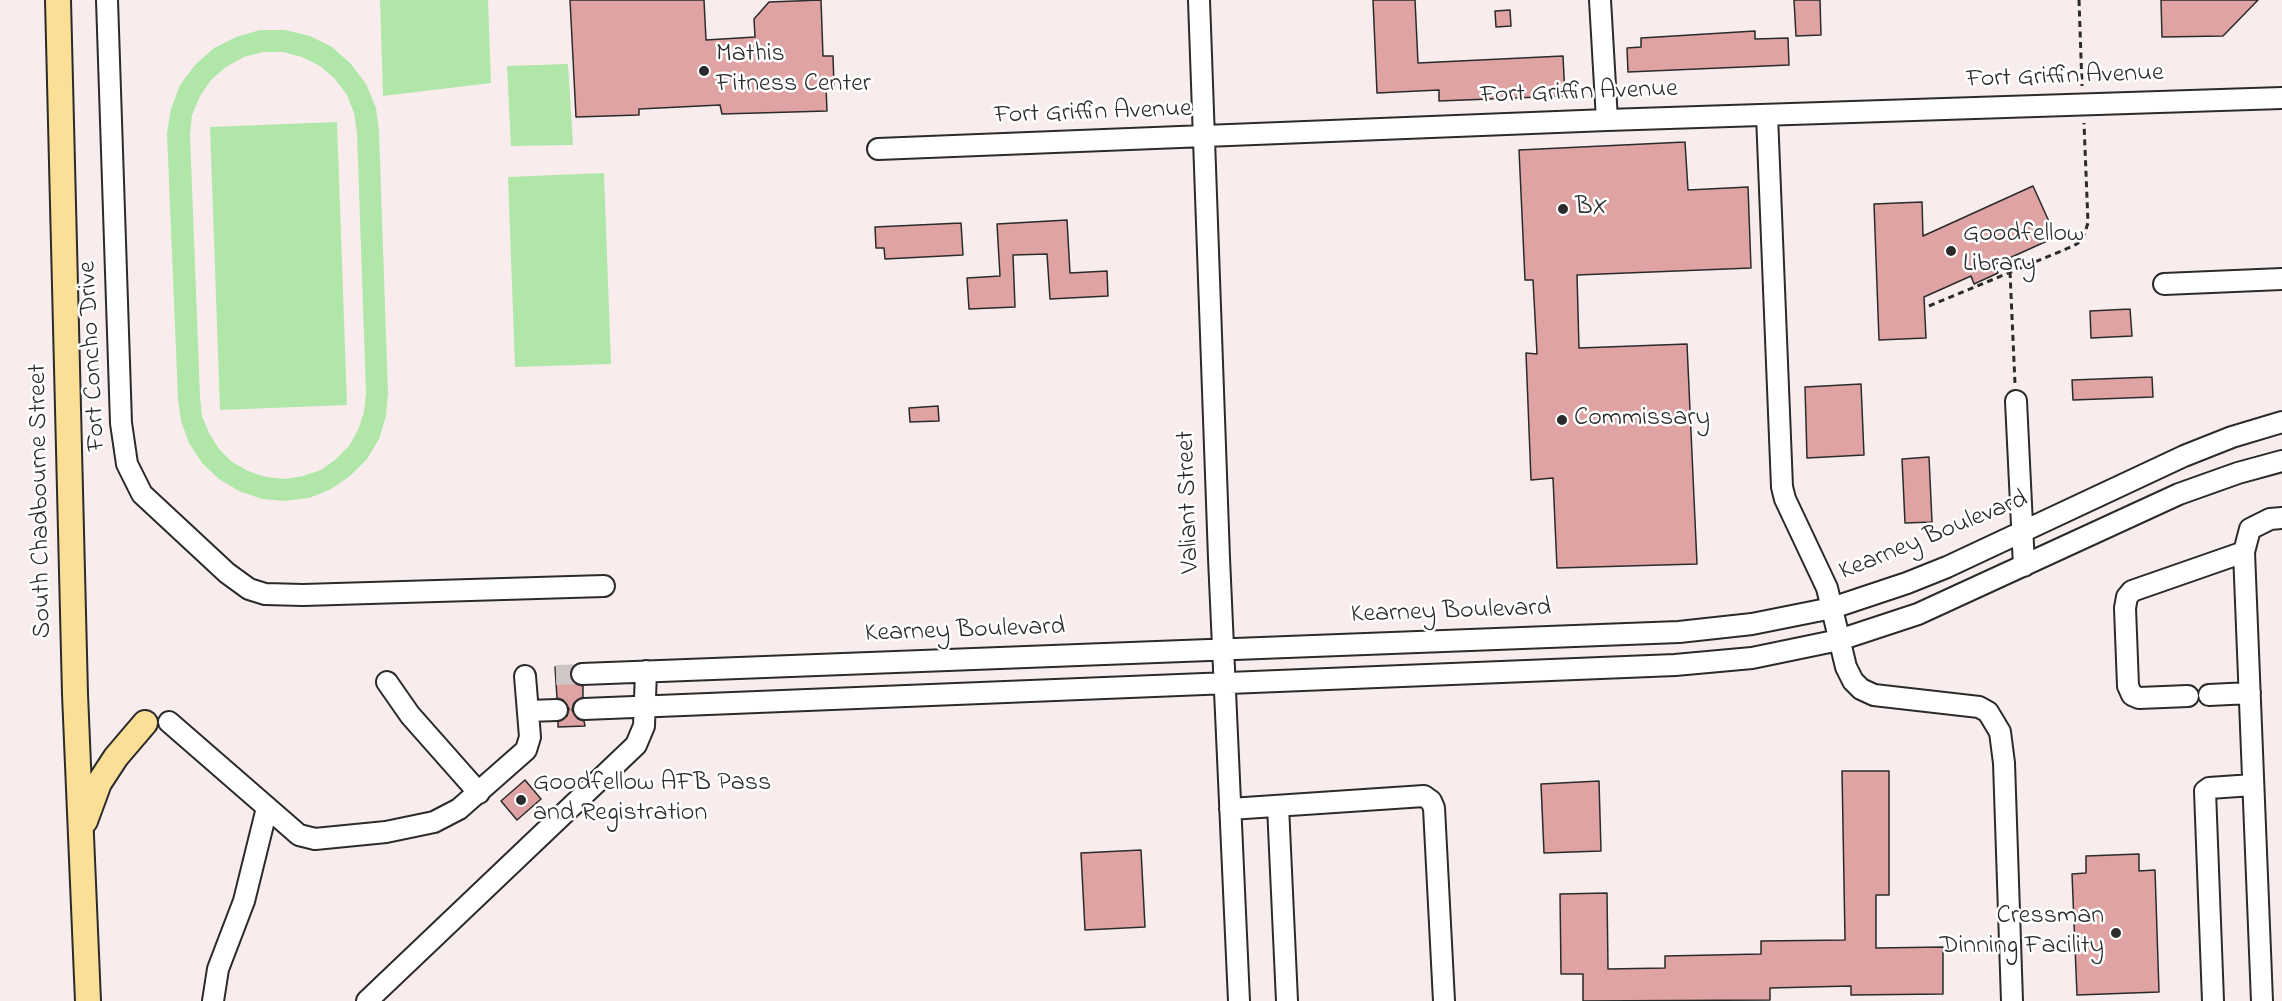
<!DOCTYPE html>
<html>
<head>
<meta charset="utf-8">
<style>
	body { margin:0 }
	canvas { display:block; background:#f8edec }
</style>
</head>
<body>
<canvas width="2282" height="1001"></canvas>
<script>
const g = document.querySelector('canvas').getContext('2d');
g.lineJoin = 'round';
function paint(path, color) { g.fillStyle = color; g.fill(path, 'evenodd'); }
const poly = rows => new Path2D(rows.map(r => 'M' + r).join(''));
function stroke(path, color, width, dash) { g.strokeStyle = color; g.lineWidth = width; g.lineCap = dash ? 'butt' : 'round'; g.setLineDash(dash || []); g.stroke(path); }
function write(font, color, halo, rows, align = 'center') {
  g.font = font + ' "Indie Flower",sans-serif'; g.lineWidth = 5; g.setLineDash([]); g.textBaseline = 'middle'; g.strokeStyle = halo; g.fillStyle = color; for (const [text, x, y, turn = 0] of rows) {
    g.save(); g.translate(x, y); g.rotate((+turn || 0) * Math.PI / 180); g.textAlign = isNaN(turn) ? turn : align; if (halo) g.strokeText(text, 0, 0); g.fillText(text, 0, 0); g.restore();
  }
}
const green = poly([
	[380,0,488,0,491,83,383,96],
	[260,30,285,30,310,36,332,47,351,64,366,84,376,108,379,131,388,393,386,416,379,439,367,459,350,476,331,489,309,498,285,501,262,499,239,491,219,479,202,463,189,443,181,421,178,399,167,133,171,109,180,85,195,65,214,48,236,37],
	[263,52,283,52,302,57,320,66,335,79,347,95,354,113,357,133,366,393,364,412,358,430,349,446,336,459,321,470,303,476,285,479,266,477,248,471,232,462,219,449,209,433,202,416,200,397,190,134,192,115,200,96,211,80,226,67,244,57],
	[568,64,573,145,511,146,507,66],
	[337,122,347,405,220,410,210,127],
	[604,173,611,364,515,367,508,177]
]);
const building = poly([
	[570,0,704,0,706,40,755,37,754,19,769,2,821,0,823,56,833,56,834,86,826,86,827,111,722,114,720,105,639,109,639,115,576,117,570,0],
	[1373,0,1415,0,1418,63,1563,56,1565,96,1439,101,1439,90,1377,93,1373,0],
	[1794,0,1820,0,1821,35,1796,36,1794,0],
	[2161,0,2258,0,2223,36,2162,37,2161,0],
	[1510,10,1511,26,1496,27,1495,11,1510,10],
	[1755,31,1755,39,1788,38,1789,65,1628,72,1627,48,1641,47,1641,38,1755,31],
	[1685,142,1688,190,1748,187,1751,268,1577,275,1579,348,1687,344,1697,564,1557,568,1553,478,1531,480,1526,353,1537,354,1533,280,1525,280,1519,150,1685,142],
	[2033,186,2056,237,1994,265,1998,273,1974,284,1971,276,1924,297,1926,338,1879,340,1874,204,1922,202,1923,236,2033,186],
	[1067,220,1070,273,1107,271,1108,296,1050,299,1047,254,1013,255,1015,307,969,309,967,278,1000,276,997,224,1067,220],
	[961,223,963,255,885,259,884,248,876,248,875,227,961,223],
	[2130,309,2132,336,2091,338,2090,311,2130,309],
	[2152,377,2153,397,2073,400,2072,380,2152,377],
	[1861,384,1864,455,1807,458,1805,387,1861,384],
	[938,406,939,421,910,422,909,408,938,406],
	[1929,457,1932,522,1905,523,1902,459,1929,457],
	[573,666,570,674,572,680,576,684,583,686,583,697,574,703,572,710,578,719,584,721,585,726,558,727,558,722,567,716,569,709,563,700,557,698,555,667,573,666],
	[1842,771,1889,771,1889,895,1876,895,1876,948,1943,947,1943,994,1851,995,1851,986,1770,988,1770,1000,1583,1001,1583,974,1561,974,1560,894,1607,893,1608,969,1665,968,1665,956,1761,954,1761,941,1845,940,1842,771],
	[525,780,541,799,517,820,501,801,525,780],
	[1599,781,1601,851,1544,853,1541,784,1599,781],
	[1141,850,1145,927,1085,930,1081,853,1141,850],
	[2139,854,2139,871,2155,870,2159,992,2077,995,2072,874,2086,873,2086,856,2139,854]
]);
const minorTunnel = poly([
	[556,675,582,674]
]);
const path = poly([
	[2079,0,2082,86],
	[2010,272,2015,384],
	[1929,306,2066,249,2077,244,2083,238,2088,223,2084,123]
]);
const minor = poly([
	[107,0,121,423,127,464,142,494,227,573,249,589,265,594,303,595,604,586],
	[1199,0,1219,558,1239,1001],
	[1600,0,1607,120],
	[1767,115,1782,487,1785,499,1827,588,1846,667,1853,681,1861,689,1874,695,1979,707,1988,712,2000,732,2004,763,2012,1001],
	[878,149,1607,120,2282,98],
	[2164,284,2282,279],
	[2016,401,2024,566],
	[582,674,1679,632,1752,624,1832,608,1907,583,1947,567,2184,456,2232,437,2282,422],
	[387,682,410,715,479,793],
	[2209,695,2250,693],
	[2188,696,2139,698,2132,695,2128,686,2125,608,2127,597,2132,591,2244,552],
	[584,709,1675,665,1752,658,1839,640,1918,614,2179,494,2238,473,2282,461],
	[528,711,557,710],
	[169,722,299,835,315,839,386,832,434,822,459,809,526,750,530,737,525,676],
	[1278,806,1287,1001],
	[1230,809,1424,796,1431,801,1434,808,1444,1001],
	[213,1001,218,969,244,901,267,808],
	[367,1001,636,745,644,726,646,671],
	[2213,1001,2205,791,2209,788,2253,785],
	[2262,1001,2244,552,2250,529,2270,519,2282,518]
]);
const major = poly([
	[58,0,75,694,88,1001],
	[85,821,99,783,116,757,145,723]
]);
const markers = [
	[704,71,6,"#2b2b2b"],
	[1563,209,6,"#2b2b2b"],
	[1951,251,6,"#2b2b2b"],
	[1562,420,6,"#2b2b2b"],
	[521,800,6,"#2b2b2b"],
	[2116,933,6,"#2b2b2b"]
];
const poiNames = [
	["Mathis",716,56],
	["Fitness Center",716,86],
	["BX",1575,209],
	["Goodfellow",1963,236],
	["Library",1963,266],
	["Commissary",1574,420],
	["Goodfellow AFB Pass",533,785],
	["and Registration",533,815],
	["Cressman",2104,918,"right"],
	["Dinning Facility",2104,948,"right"]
];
const streetNames = [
	["Fort Griffin Avenue",2065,78,-2],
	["Fort Griffin Avenue",1579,94,-2],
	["Fort Griffin Avenue",1093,114,-2],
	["Fort Concho Drive",94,356,-93],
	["South Chadbourne Street",42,501,-91],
	["Valiant Street",1190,502,-92],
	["Kearney Boulevard",1934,537,-22],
	["Kearney Boulevard",1451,613,-2],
	["Kearney Boulevard",965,632,-2]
];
paint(green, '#b1e6a9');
paint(building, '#dea3a2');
stroke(building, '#2b2b2b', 1.5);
stroke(minorTunnel, '#cfc6c5', 20, [20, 10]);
stroke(minor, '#2b2b2b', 24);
stroke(major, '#2b2b2b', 28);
stroke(path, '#2b2b2b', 3, [6, 4.5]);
stroke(minor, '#fff', 20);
stroke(major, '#fbdf96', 24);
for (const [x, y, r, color] of markers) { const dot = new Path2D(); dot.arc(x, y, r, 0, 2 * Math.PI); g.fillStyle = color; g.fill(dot); stroke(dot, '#fff', 2); }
write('26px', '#2b2b2b', '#fff', poiNames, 'left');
write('26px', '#2b2b2b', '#fff', streetNames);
</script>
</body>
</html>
